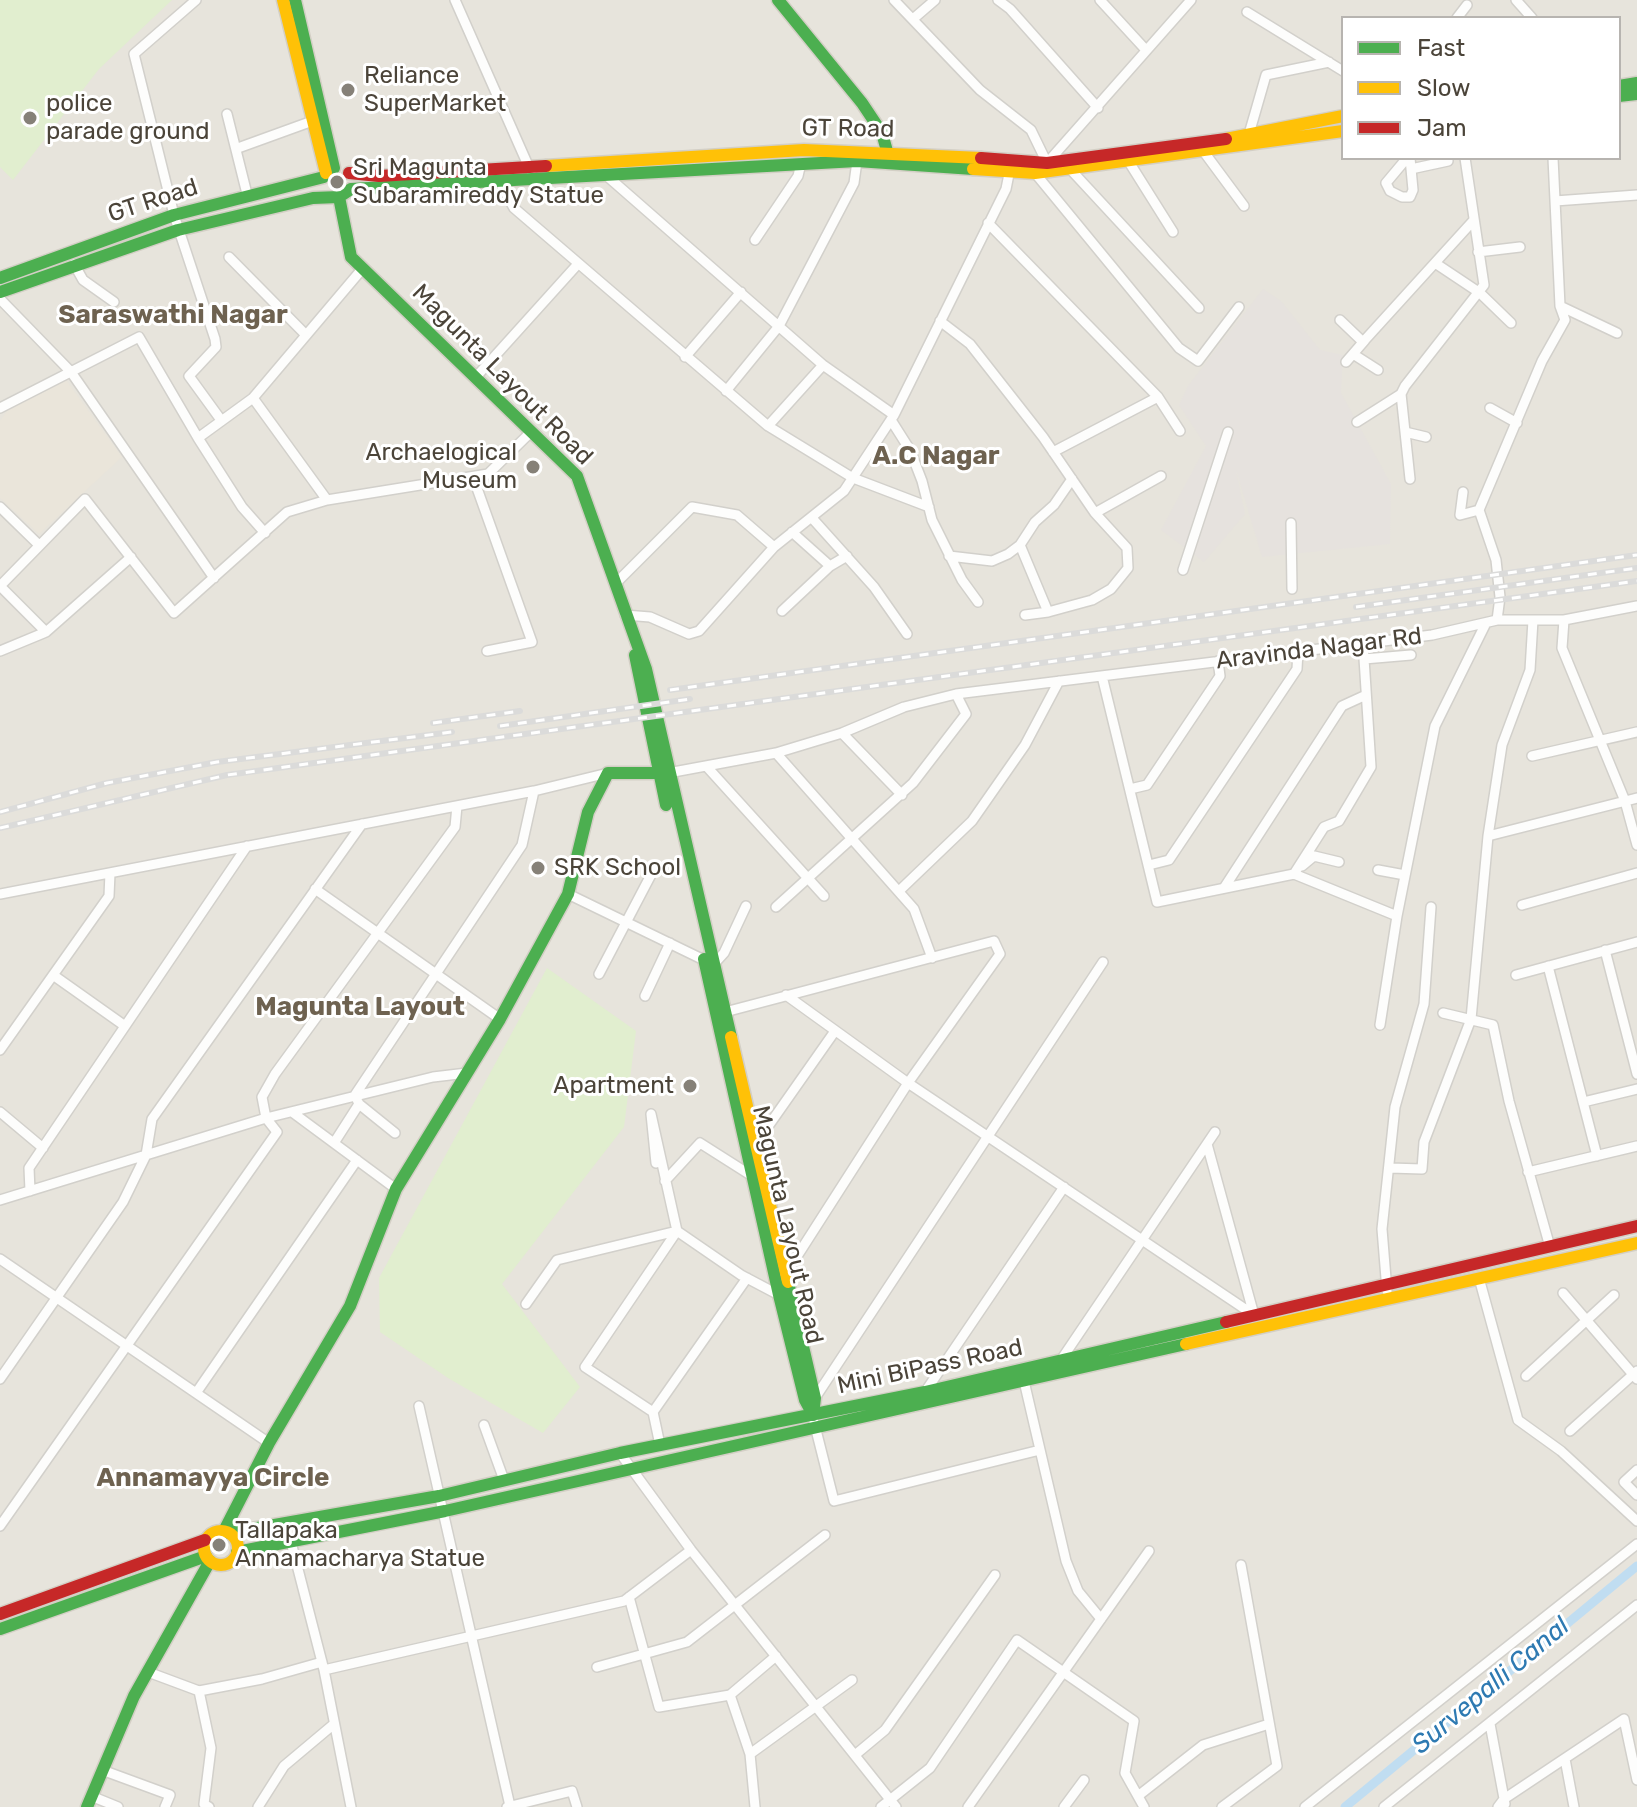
<!DOCTYPE html>
<html>
<head>
<meta charset="utf-8">
<style>
	body { margin:0 }
	#map { position:relative; width:1637px; height:1807px; overflow:hidden; background:#f4f2ee; font-family:Rubik,sans-serif }
	canvas { display:block }
	.legend { position:absolute; left:1341px; top:16px; width:280px; height:144px; box-sizing:border-box; background:#fff; border:2px solid #b7b4b0; margin:0; padding:10px 14px; list-style:none; font-size:24px; color:#4b4439 }
	.legend li { display:flex; align-items:center; gap:16px; height:40px }
	.legend b { width:40px; border:2px solid #b7b4b0 }
</style>
</head>
<body>
<div id="map">
<canvas width="1637" height="1807"></canvas>
<ul class="legend">
<li><b style="height:10px;background:#4caf50"></b>Fast</li>
<li><b style="height:10px;background:#ffc107"></b>Slow</li>
<li><b style="height:10px;background:#c62828"></b>Jam</li>
</ul>
</div>
<script>
const g = document.querySelector('canvas').getContext('2d');
g.lineJoin = 'round';
function paint(path, color) { g.fillStyle = color; g.fill(path, 'evenodd'); }
const poly = rows => new Path2D(rows.map(r => 'M' + r).join(''));
function stroke(path, color, width, dash) { g.strokeStyle = color; g.lineWidth = width; g.lineCap = dash ? 'butt' : 'round'; g.setLineDash(dash || []); g.stroke(path); }
function write(font, color, halo, rows, align = 'center') {
  g.font = font + ' Rubik,sans-serif'; g.lineWidth = 6; g.setLineDash([]); g.textBaseline = 'middle'; g.strokeStyle = halo; g.fillStyle = color; for (const [text, x, y, turn = 0] of rows) {
    g.save(); g.translate(x, y); g.rotate((+turn || 0) * Math.PI / 180); g.textAlign = isNaN(turn) ? turn : align; if (halo) g.strokeText(text, 0, 0); g.fillText(text, 0, 0); g.restore();
  }
}
const residential = poly([
	[0,0,1637,0,1637,1807,0,1807],
	[1343,18,1619,18,1619,158,1343,158]
]);
const industrial = poly([
	[1263,289,1281,301,1320,350,1343,355,1341,393,1391,484,1390,544,1262,557,1236,470,1245,514,1204,562,1161,530,1206,446,1179,405,1188,386]
]);
const education = poly([
	[66,380,122,457,39,534,0,498,0,421,11,405]
]);
const green = poly([
	[0,0,172,0,99,69,13,180,0,167],
	[547,968,636,1031,624,1127,502,1284,580,1387,543,1433,448,1378,380,1332,379,1278]
]);
const canal = poly([
	[1345,1807,1637,1566]
]);
const street = poly([
	[196,0,134,54,174,215,215,339,216,347,189,376,221,420],
	[455,0,531,172],
	[894,0,980,90,1031,130,1047,163,1191,0],
	[998,0,1010,9,1098,108],
	[1100,0,1145,49],
	[1516,0,1532,18],
	[1247,12,1343,71],
	[1457,18,1467,5],
	[913,19,935,0],
	[227,114,247,194],
	[1249,134,1266,75,1329,62],
	[238,148,318,119],
	[1204,152,1244,206],
	[1407,158,1386,183,1390,191,1402,197,1410,197,1413,190,1410,158],
	[1129,162,1173,232],
	[1411,169,1448,161],
	[1071,170,1199,308],
	[1035,173,1179,348,1198,361,1239,307],
	[607,176,823,365,894,415],
	[499,181,514,208,768,426,853,478,929,507],
	[1555,201,1637,195],
	[988,223,1158,397,1180,431],
	[755,240,798,176,801,163],
	[1478,252,1520,247],
	[229,257,305,334],
	[1435,263,1480,293,1511,323],
	[74,264,83,280,114,302],
	[0,299,71,372,214,578],
	[1560,306,1617,333],
	[1340,320,1363,342,1473,221],
	[940,321,970,344,1043,437,1095,513,1127,548,1128,568,1111,589,1092,600,1048,612,1020,545],
	[1353,354,1378,370],
	[685,357,741,292],
	[1346,362,1365,340],
	[476,377,577,265],
	[726,391,779,326,854,183,857,161],
	[253,398,327,500],
	[0,408,139,337,198,438,242,507,265,533],
	[1490,408,1517,423],
	[891,420,910,450,922,481,932,520,962,580,978,602],
	[1357,422,1401,394],
	[768,426,823,365],
	[1405,432,1426,437],
	[198,438,253,398,363,268],
	[1053,452,1158,397],
	[473,477,532,642,487,651],
	[1410,479,1401,394,1405,386,1484,285,1465,158],
	[1463,492,1460,515,1479,510],
	[0,507,39,545],
	[1095,513,1161,476],
	[812,518,874,587,907,634],
	[1291,523,1292,589],
	[792,532,830,566],
	[949,556,992,561,1008,554,1020,545,1035,522,1054,505,1072,479],
	[1183,570,1228,432],
	[615,584,692,507,737,515,774,547],
	[0,586,85,499,174,613,287,512,327,500,488,474,532,431],
	[0,586,46,632],
	[782,611,830,566,847,556],
	[625,615,650,617,689,634,699,631,774,547,844,491,894,415,1006,189,1009,174],
	[1025,615,1048,612],
	[1497,620,1564,620,1637,606],
	[1564,620,1562,648,1625,801,1637,845],
	[0,651,46,632,131,557],
	[1364,659,1411,655],
	[1102,676,1157,902,1294,874,1397,916],
	[842,733,902,795],
	[776,753,914,909,932,958],
	[1532,756,1637,732],
	[708,768,824,896],
	[668,773,776,753,842,733,904,707,956,694,1432,635,1497,620,1500,597,1496,560,1479,510,1542,361,1565,320,1560,306,1553,158],
	[1130,789,1147,785,1220,676,1218,661],
	[1488,836,1637,798],
	[1149,865,1169,860,1297,669,1298,651],
	[1302,866,1314,856,1339,862],
	[1378,870,1405,875],
	[1294,874,1324,827,1339,821,1371,767,1363,643],
	[1224,888,1342,706,1366,695],
	[315,889,500,1019],
	[899,891,972,821,1025,745,1059,681],
	[0,894,534,791,608,773],
	[568,894,704,960],
	[1522,905,1637,873],
	[776,907,913,783,966,714,956,694],
	[1605,950,1637,1074],
	[713,965,724,953,746,906],
	[1548,966,1597,1156],
	[599,974,653,871],
	[53,975,125,1026],
	[1516,975,1637,942],
	[786,995,908,1083,1254,1315,1207,1144],
	[645,996,670,943],
	[725,1012,994,941,1000,954,908,1083,785,1275],
	[1443,1013,1493,1025,1509,1101,1550,1247],
	[1380,1025,1397,916,1435,726,1486,623],
	[0,1050,109,896,110,873],
	[1583,1102,1637,1089],
	[359,1104,355,1095,522,845,534,791],
	[0,1112,43,1148],
	[292,1112,396,1189],
	[334,1143,359,1104,395,1133],
	[755,1145,835,1031],
	[656,1163,651,1114,677,1231,585,1367,653,1412,747,1278],
	[1390,1168,1422,1169,1424,1142,1471,1019,1488,836,1502,745,1530,670,1533,620],
	[1528,1172,1637,1146],
	[665,1181,700,1143,752,1176],
	[30,1191,29,1168,247,846],
	[0,1200,266,1118,433,1077,467,1073],
	[0,1259,269,1443],
	[1479,1278,1518,1420,1561,1451,1637,1521],
	[1387,1291,1382,1229,1395,1107,1424,1004,1431,907],
	[1563,1293,1637,1379],
	[526,1304,557,1260,677,1231,741,1275,779,1295],
	[1061,1360,1215,1132],
	[1526,1376,1614,1295],
	[0,1379,123,1202,146,1155,152,1119,362,824],
	[1024,1381,1066,1561,1078,1591,1101,1619],
	[925,1392,1064,1187],
	[196,1393,357,1160],
	[815,1398,1103,962],
	[419,1406,510,1806],
	[653,1412,660,1445],
	[814,1422,834,1501,1040,1450],
	[484,1425,504,1480],
	[1570,1431,1637,1371],
	[620,1453,691,1550,896,1807],
	[1637,1470,1624,1482,1637,1495],
	[0,1526,277,1132,266,1118,262,1097,275,1074,455,827,457,806],
	[291,1542,324,1670,351,1807],
	[629,1597,659,1707,730,1695,776,1656],
	[597,1667,687,1642,825,1535],
	[324,1670,624,1601,691,1550],
	[148,1672,199,1691,262,1679,322,1662],
	[199,1691,211,1748,204,1804,209,1807],
	[730,1695,750,1754,755,1807],
	[1490,1724,1505,1804],
	[750,1754,852,1680],
	[855,1755,885,1730,995,1575],
	[1565,1759,1574,1807],
	[102,1770,170,1795,165,1807],
	[91,1796,118,1807],
	[1138,1796,1203,1745,1269,1724],
	[258,1807,284,1766,334,1724],
	[507,1807,572,1791,577,1807],
	[881,1807,930,1768,1017,1640,1134,1721,1125,1773,1144,1807],
	[968,1807,1149,1551],
	[1064,1807,1084,1780],
	[1222,1807,1277,1766,1241,1565],
	[1305,1807,1637,1544],
	[1384,1807,1637,1605],
	[1498,1807,1504,1799,1624,1719,1637,1780]
]);
const fast = poly([
	[295,0,334,168],
	[778,0,862,103,882,133,887,151],
	[1619,86,1637,83],
	[1619,96,1637,94],
	[339,197,351,257,577,476,646,669,731,1037],
	[0,278,174,215,324,177],
	[0,292,178,230,313,198,339,197,351,189,857,161,973,169],
	[635,655,666,805],
	[704,959,779,1295,805,1400,813,1415],
	[788,1282,815,1398,813,1415],
	[224,1531,269,1443,350,1306,396,1189,500,1019,568,894,588,812,608,773,659,773],
	[229,1533,439,1496,620,1453,925,1392,1226,1322],
	[237,1552,445,1511,1186,1344],
	[0,1629,206,1556],
	[87,1807,134,1696,210,1561]
]);
const slow = poly([
	[283,0,326,173],
	[1226,139,1343,116],
	[546,166,804,150,981,158],
	[973,169,1035,173,1343,131],
	[731,1037,788,1282],
	[1186,1344,1637,1243],
	'204 1548a17 17 0 1 1 34 0a17 17 0 1 1-34 0Z'
]);
const jam = poly([
	[981,158,1047,163,1226,139],
	[349,173,379,176,546,166],
	[1226,1322,1637,1226],
	[0,1614,205,1540]
]);
const rail = poly([
	[1356,607,1637,568],
	[670,690,1637,555],
	[433,723,520,711],
	[500,726,690,699],
	[0,812,107,783,217,762,452,732],
	[0,828,227,775,1637,581]
]);
const markers = [
	[348,90,8,"#868178"],
	[30,118,8,"#868178"],
	[337,182,8,"#868178"],
	[533,467,8,"#868178"],
	[538,868,8,"#868178"],
	[690,1086,8,"#868178"],
	[219,1545,8,"#868178"]
];
const poiNames = [
	["Reliance",364,76],
	["SuperMarket",364,104],
	["police",46,104],
	["parade ground",46,132],
	["Sri Magunta",353,168],
	["Subaramireddy Statue",353,196],
	["Archaelogical",517,453,"right"],
	["Museum",517,481,"right"],
	["SRK School",554,868],
	["Apartment",674,1086,"right"],
	["Tallapaka",235,1531],
	["Annamacharya Statue",235,1559]
];
const streetNames = [
	["GT Road",848,129,1],
	["GT Road",153,201,-18],
	["Magunta Layout Road",502,375,45],
	["Aravinda Nagar Rd",1319,649,-7],
	["Magunta Layout Road",787,1225,77],
	["Mini BiPass Road",930,1367,-12]
];
const neighbourhoodNames = [
	["Saraswathi Nagar",173,315],
	["A.C Nagar",936,456],
	["Magunta Layout",360,1007],
	["Annamayya Circle",213,1478]
];
const waterNames = [
	["Survepalli Canal",1491,1686,-40]
];
paint(residential, '#e7e4dc');
paint(industrial, '#e6e2de');
paint(education, '#eae5da');
paint(green, '#e1eecf');
stroke(canal, '#c0ddf1', 9);
stroke(street, '#d2d0cb', 12);
stroke(fast, '#d3cfc5', 15);
stroke(slow, '#d3cfc5', 15);
stroke(jam, '#d3cfc5', 15);
stroke(street, '#fdfdfc', 9);
stroke(fast, '#4caf50', 12);
stroke(slow, '#ffc107', 12);
stroke(jam, '#c62828', 12);
stroke(rail, '#dbdbda', 6);
stroke(rail, '#fff', 3, [9]);
for (const [x, y, r, color] of markers) { const dot = new Path2D(); dot.arc(x, y, r, 0, 2 * Math.PI); g.fillStyle = color; g.fill(dot); stroke(dot, '#fff', 3); }
write('24px', '#4b4439', '#fff', poiNames, 'left');
write('24px', '#4b4439', '#fff', streetNames);
write('bold 26px', '#6e6250', '#fff', neighbourhoodNames);
write('italic 26px', '#2e7ab2', '#fff', waterNames);
</script>
</body>
</html>
